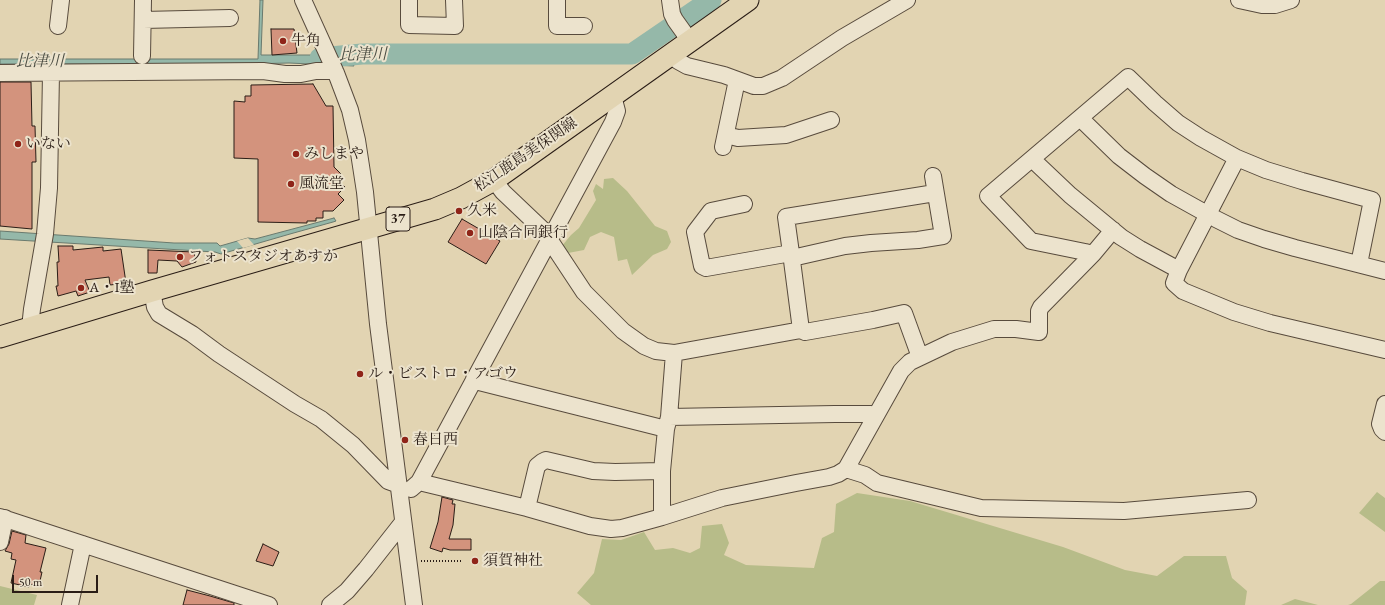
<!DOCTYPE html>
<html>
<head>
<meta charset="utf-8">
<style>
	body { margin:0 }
	#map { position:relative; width:1385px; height:605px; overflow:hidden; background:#e2d4b2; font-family:"EB Garamond",serif }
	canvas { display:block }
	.scale { position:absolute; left:12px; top:575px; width:86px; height:18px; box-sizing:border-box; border:2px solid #2a1d16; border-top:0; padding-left:5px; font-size:12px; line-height:14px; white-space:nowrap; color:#2a1d16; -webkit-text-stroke:3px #ece3cd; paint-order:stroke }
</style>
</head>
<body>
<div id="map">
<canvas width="1385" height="605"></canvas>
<div class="scale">50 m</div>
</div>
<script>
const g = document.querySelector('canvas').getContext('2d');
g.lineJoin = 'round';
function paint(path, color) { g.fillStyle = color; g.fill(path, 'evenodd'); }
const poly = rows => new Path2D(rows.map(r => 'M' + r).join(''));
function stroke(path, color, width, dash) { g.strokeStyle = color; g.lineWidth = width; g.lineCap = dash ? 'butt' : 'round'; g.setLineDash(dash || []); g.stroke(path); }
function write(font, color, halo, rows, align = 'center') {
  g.font = font + ' "EB Garamond","Noto Serif JP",serif'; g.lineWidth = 4; g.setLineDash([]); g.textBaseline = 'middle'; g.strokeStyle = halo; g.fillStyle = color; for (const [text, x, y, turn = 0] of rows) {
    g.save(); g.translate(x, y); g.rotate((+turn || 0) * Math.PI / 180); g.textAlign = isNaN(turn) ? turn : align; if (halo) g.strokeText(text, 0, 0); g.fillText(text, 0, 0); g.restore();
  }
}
const green = poly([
	[613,178,627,191,655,226,667,231,671,242,667,249,653,255,632,275,627,259,618,261,614,237,601,232,590,237,584,250,568,253,561,247,571,235,579,228,596,200,593,191,596,184,603,189,604,179],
	[1377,492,1385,498,1385,532,1359,513],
	[857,493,910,501,1063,547,1125,570,1157,576,1184,556,1226,556,1232,578,1247,591,1245,605,591,605,577,593,594,573,602,539,621,540,644,532,655,550,673,548,690,553,700,548,702,526,722,524,729,543,724,555,746,565,814,568,822,538,834,532,836,504],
	[1380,581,1385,581,1385,605,1348,605,1351,604],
	[0,586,37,595,34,605,0,605],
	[1295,599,1318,605,1281,605]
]);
const water = poly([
	[260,0,263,0,261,55,316,55,348,53,354,66,289,63,248,64,0,64,0,59,258,59,260,0],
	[334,218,336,221,333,222,290,234,221,254,215,252,0,239,0,231,174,243,217,243,220,246,248,238,255,239,334,218]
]);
const pier = poly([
	[248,238,254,245,243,248,237,241]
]);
const river = poly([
	[320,58,362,54,632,54,711,0]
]);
const building = poly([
	[271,29,294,29,297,53,272,55,271,29],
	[0,82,31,82,32,126,35,126,36,162,32,162,32,229,0,226,0,82],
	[313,84,326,106,333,106,334,167,341,174,336,179,345,187,338,194,344,200,333,211,323,211,323,218,316,218,316,221,307,221,307,223,258,222,258,159,234,158,234,101,245,102,245,96,251,96,251,85,313,84],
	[462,219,500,241,486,264,448,242,462,219],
	[58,246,73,246,73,250,103,247,103,251,121,249,126,283,110,285,109,277,85,280,90,292,78,296,76,291,58,296,56,286,58,286,57,262,59,262,58,246],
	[148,250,194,252,196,262,182,267,177,261,158,260,157,273,148,273,148,250],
	[442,497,453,500,452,504,455,504,453,525,449,539,471,539,471,550,450,550,443,548,442,552,430,548,438,522,442,497],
	[12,531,26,535,25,543,46,548,40,572,42,572,40,581,36,580,35,585,30,584,29,587,11,583,16,560,11,559,12,553,5,551,9,544,12,531],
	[263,544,279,552,273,566,256,561,263,544],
	[187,590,210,596,234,603,234,605,183,605,187,590]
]);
const path = poly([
	[421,561,463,561]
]);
const minor = poly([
	[303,0,336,73,350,110,357,140,365,192,378,324,414,605],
	[409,0,409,25,455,26,454,0],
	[557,0,557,26,584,26],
	[670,0,672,14,675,20,690,41],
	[1239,0,1262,5,1275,5,1291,0],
	[143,20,230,18],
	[58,26,61,0],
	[671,55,678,61,687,66,724,75,754,86,763,86,782,78,842,38,907,0],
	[142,56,143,0],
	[0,73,263,71,285,74,301,74,316,71,335,71],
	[1080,118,1119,156,1145,176,1171,194,1216,219,1238,230,1264,239,1295,248,1385,271],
	[726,135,738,138,786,135,831,120],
	[723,147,737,80],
	[1237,158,1179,270,1174,283,1183,291,1234,312,1270,323,1385,350],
	[1032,159,1070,195,1121,237,1140,249,1179,270],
	[494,180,503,192,543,230,584,292,623,331,644,346,656,351,674,353,801,330,791,253],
	[744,204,711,211,695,232,702,266,706,268,791,253,786,217,935,193],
	[1093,254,1113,230],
	[792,258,845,246,871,243,918,240,943,236,933,176],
	[152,291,155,307,159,314,192,334,219,354,295,404,321,419,353,445,388,481,399,485],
	[30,328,32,309,45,234,49,188,51,73],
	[801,330,805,332,873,320,904,313,920,357],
	[474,379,479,382,666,429,662,471,662,517],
	[1385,404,1380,424,1382,429,1385,432],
	[669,417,674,353],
	[666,429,669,417,835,414,871,414,875,417],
	[846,469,901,371,910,362,952,342,994,329,1016,329,1039,332,1039,311,1041,307,1093,254,1085,252,1031,241,988,196,1128,77,1155,103,1178,123,1201,138,1237,158,1266,170,1302,181,1372,200,1359,264],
	[419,482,527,508,590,526,611,529,622,528,662,517,722,498,796,483,829,477,838,474,846,469,865,475,877,483,981,508,1124,511,1248,500],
	[411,489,419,482,613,122,617,111,613,96],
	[527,508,537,466,542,462,546,460,593,471,615,472,662,471],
	[0,517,269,605],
	[0,542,5,518],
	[70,605,83,544],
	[330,605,347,591,366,569,403,522]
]);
const major = poly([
	[0,337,152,291,435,209,461,198,494,180,748,0]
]);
const markers = [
	[283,41,4,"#8f2418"],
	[18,144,4,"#8f2418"],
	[296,154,4,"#8f2418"],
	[291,184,4,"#8f2418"],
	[459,211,4,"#8f2418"],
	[470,233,4,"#8f2418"],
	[180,257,4,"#8f2418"],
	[81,288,4,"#8f2418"],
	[360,374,4,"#8f2418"],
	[405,440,4,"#8f2418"],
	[475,561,4,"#8f2418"]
];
const shields = [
	[398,219,24]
];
const shieldNames = [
	["37",398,219]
];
const poiNames = [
	["牛角",291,41],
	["いない",26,144],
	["みしまや",304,154],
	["風流堂",299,184],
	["久米",467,211],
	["山陰合同銀行",478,233],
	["フォトスタジオあすか",188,257],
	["A・I塾",89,288],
	["ル・ビストロ・アゴウ",368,374],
	["春日西",413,440],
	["須賀神社",483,561]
];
const streetNames = [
	["松江鹿島美保関線",526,155,-34]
];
const waterNames = [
	["比津川",363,55,-1],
	["比津川",40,62]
];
paint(green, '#b7bc89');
paint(water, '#95b8a9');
stroke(water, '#6a7a6e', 1);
paint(pier, '#e2d4b2');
stroke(river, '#95b8a9', 21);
paint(building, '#d3937d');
stroke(building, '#2a1d16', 1);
stroke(minor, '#584b3d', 18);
stroke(major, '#2a1d16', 23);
stroke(path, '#2a1d16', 2, [1, 2]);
stroke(minor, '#ece3cd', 16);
stroke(major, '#e2d4b2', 21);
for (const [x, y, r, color] of markers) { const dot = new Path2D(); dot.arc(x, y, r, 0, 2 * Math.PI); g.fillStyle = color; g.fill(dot); stroke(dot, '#ece3cd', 1.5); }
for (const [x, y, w] of shields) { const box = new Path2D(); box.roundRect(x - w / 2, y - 12, w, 24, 3); g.fillStyle = '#ece3cd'; g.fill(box); stroke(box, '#2a1d16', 1); }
write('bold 14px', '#2a1d16', null, shieldNames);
write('15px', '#2a1d16', '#ece3cd', poiNames, 'left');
write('15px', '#2a1d16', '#ece3cd', streetNames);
write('italic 16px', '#4a4c42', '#ece3cd', waterNames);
</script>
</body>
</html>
